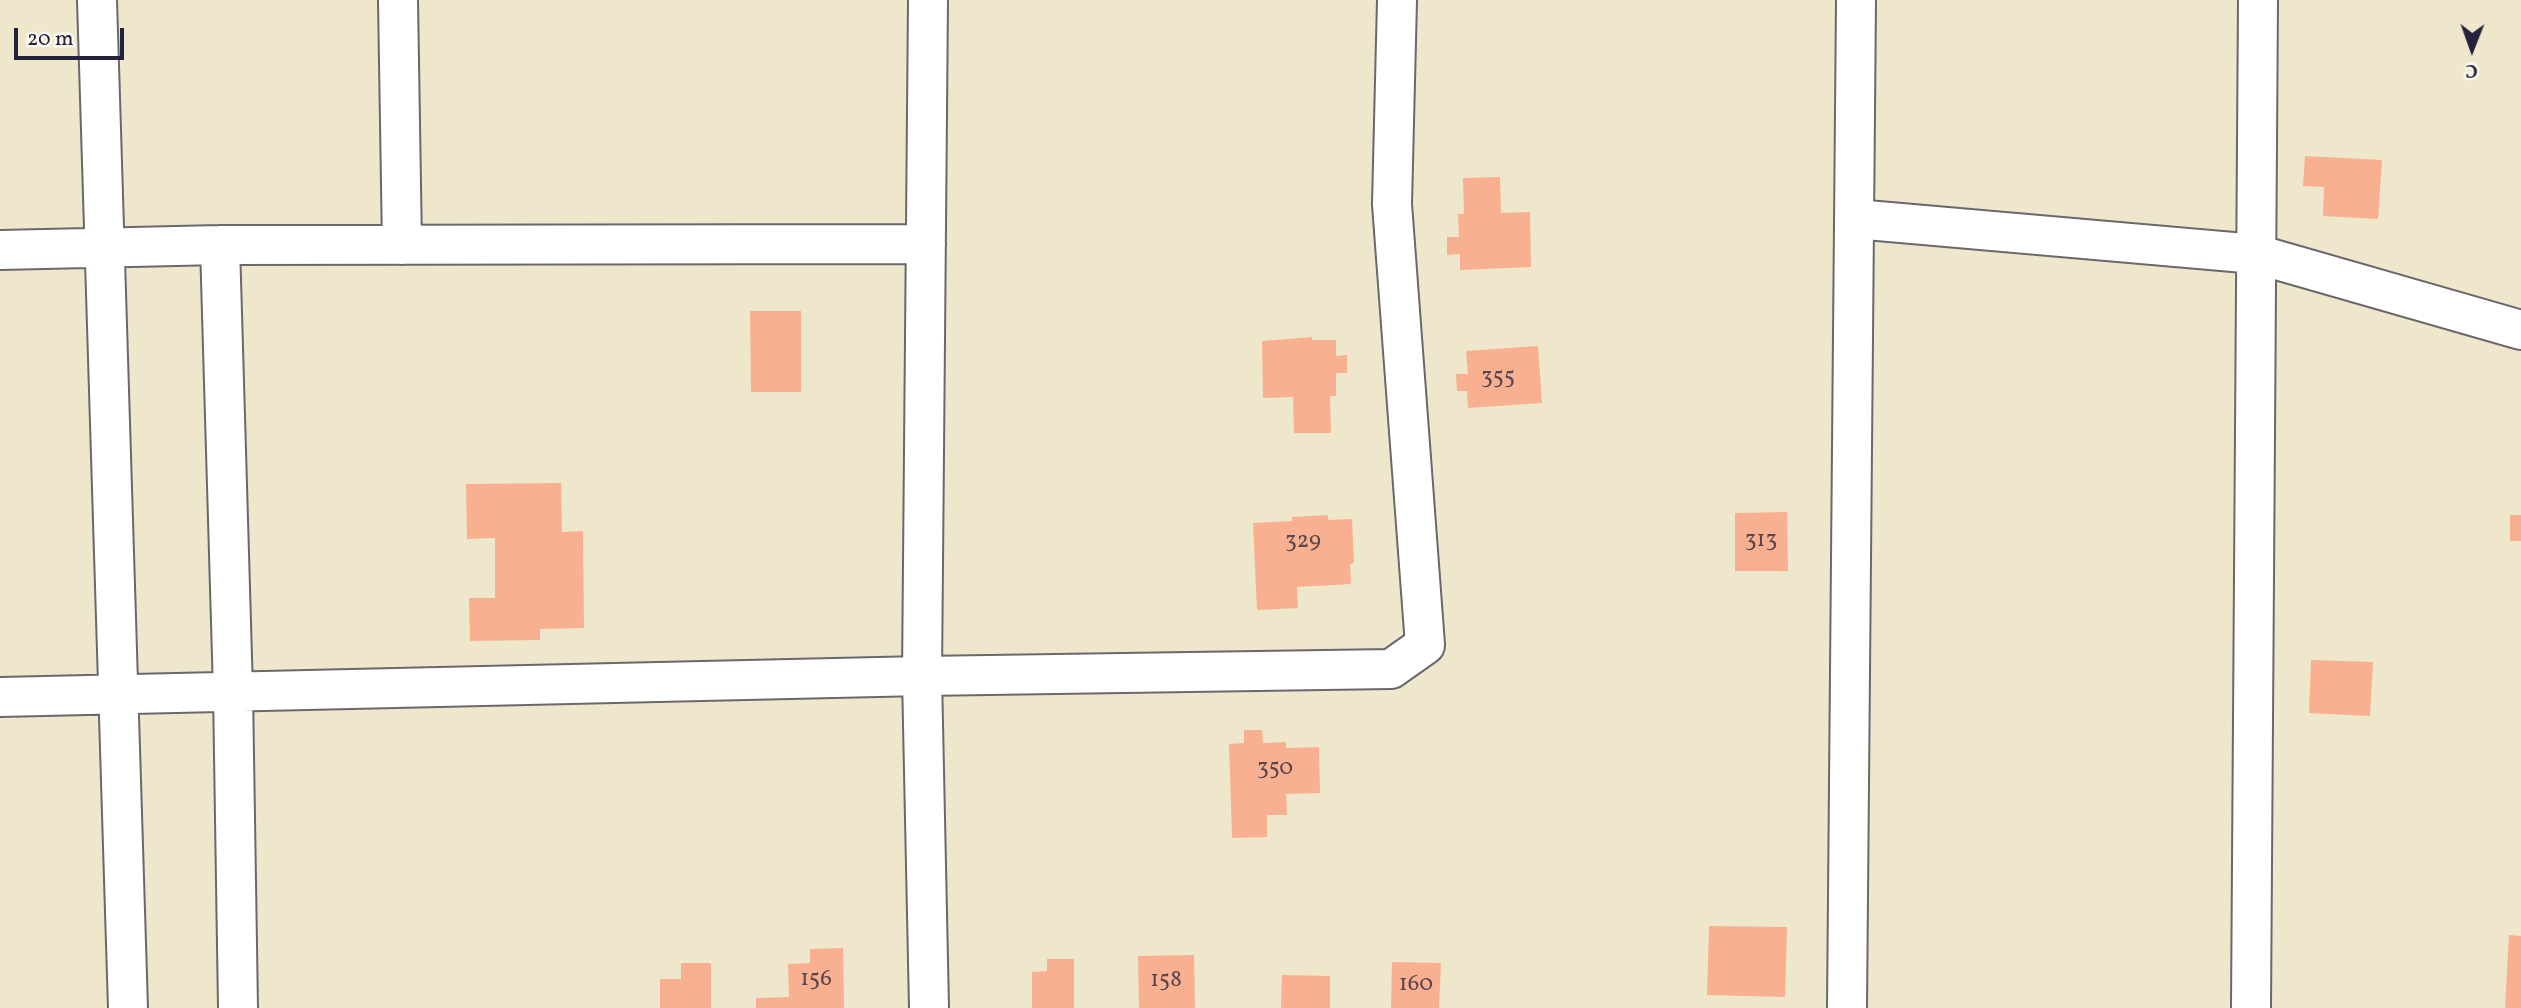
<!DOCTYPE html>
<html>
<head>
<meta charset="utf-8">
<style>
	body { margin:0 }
	#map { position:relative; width:2521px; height:1008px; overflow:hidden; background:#efe7cb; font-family:Vollkorn,serif }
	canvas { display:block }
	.north { position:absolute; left:2437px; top:14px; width:70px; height:70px; -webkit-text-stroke:5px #fbf7ec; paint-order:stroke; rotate:181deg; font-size:19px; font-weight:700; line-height:28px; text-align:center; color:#22223b }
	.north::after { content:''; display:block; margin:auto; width:24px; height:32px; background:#22223b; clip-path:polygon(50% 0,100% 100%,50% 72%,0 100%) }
	.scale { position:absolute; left:14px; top:28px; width:110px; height:32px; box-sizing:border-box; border:4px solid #22223b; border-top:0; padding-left:9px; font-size:21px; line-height:24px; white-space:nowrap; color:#22223b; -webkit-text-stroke:5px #fbf7ec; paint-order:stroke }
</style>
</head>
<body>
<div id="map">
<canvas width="2521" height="1008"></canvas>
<div class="north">С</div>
<div class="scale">20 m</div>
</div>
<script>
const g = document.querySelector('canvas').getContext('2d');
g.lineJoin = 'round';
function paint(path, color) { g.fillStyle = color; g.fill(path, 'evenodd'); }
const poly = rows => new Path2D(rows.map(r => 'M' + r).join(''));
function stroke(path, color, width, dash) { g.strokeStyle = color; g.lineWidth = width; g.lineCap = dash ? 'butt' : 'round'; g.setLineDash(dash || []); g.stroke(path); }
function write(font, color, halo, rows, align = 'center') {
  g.font = font + ' Vollkorn,serif'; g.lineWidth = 7; g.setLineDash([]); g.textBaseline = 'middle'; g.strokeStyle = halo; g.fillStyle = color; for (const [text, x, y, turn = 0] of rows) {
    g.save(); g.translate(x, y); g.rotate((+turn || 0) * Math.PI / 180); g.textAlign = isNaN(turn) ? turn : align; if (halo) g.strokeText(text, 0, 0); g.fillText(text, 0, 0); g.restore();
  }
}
const building = poly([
	[2305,156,2382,160,2378,219,2323,216,2324,187,2303,186],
	[1500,177,1501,213,1530,212,1531,267,1460,270,1460,254,1447,255,1447,237,1459,237,1458,214,1464,214,1463,178],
	[750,311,801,311,801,392,751,392],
	[1312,337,1312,340,1336,340,1336,356,1347,355,1347,373,1336,373,1336,396,1330,396,1331,433,1294,433,1293,397,1263,398,1262,341],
	[1538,346,1542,403,1468,408,1467,391,1457,391,1456,374,1468,374,1466,351],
	[561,483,562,532,583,531,584,628,540,629,540,640,470,641,469,598,495,598,495,538,467,539,466,484],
	[1787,512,1788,571,1735,571,1735,513],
	[1328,515,1328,520,1352,519,1354,563,1350,564,1351,584,1297,587,1298,608,1257,610,1253,523,1292,521,1292,517],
	[2510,515,2521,515,2521,541,2510,541],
	[2311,660,2373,662,2370,716,2309,713],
	[1244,730,1262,730,1263,743,1286,742,1286,748,1319,747,1320,793,1286,794,1287,815,1267,815,1267,837,1232,838,1229,744,1244,743],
	[1709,926,1787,927,1785,997,1707,995],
	[2509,935,2521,936,2521,1008,2505,1008],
	[843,948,844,1008,756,1008,756,998,789,997,788,964,810,963,810,949],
	[1194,955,1195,1008,1139,1008,1138,956],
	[1047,959,1074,959,1074,1008,1032,1008,1032,972,1047,971],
	[1392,962,1441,963,1439,1008,1391,1008],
	[681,963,711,963,711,1008,660,1008,660,979,681,979],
	[1282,975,1330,976,1330,1008,1281,1008]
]);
const minor = poly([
	[97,0,128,1008],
	[398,0,402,245],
	[928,0,922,676,929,1008],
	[1855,219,2256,254,2521,330],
	[220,245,233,691,238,1008],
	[0,250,220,245,926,244],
	[0,697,922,676,1391,669,1425,645,1392,204,1397,0],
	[1847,1008,1856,0],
	[2251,1008,2258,0]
]);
const numberNames = [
	["355",1498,379],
	["313",1761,542],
	["329",1303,543],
	["350",1275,770],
	["156",816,981],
	["158",1166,982],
	["160",1416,986]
];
paint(building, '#f8b090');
stroke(minor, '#6a676d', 42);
stroke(minor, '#fff', 38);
write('23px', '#584650', null, numberNames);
</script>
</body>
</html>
